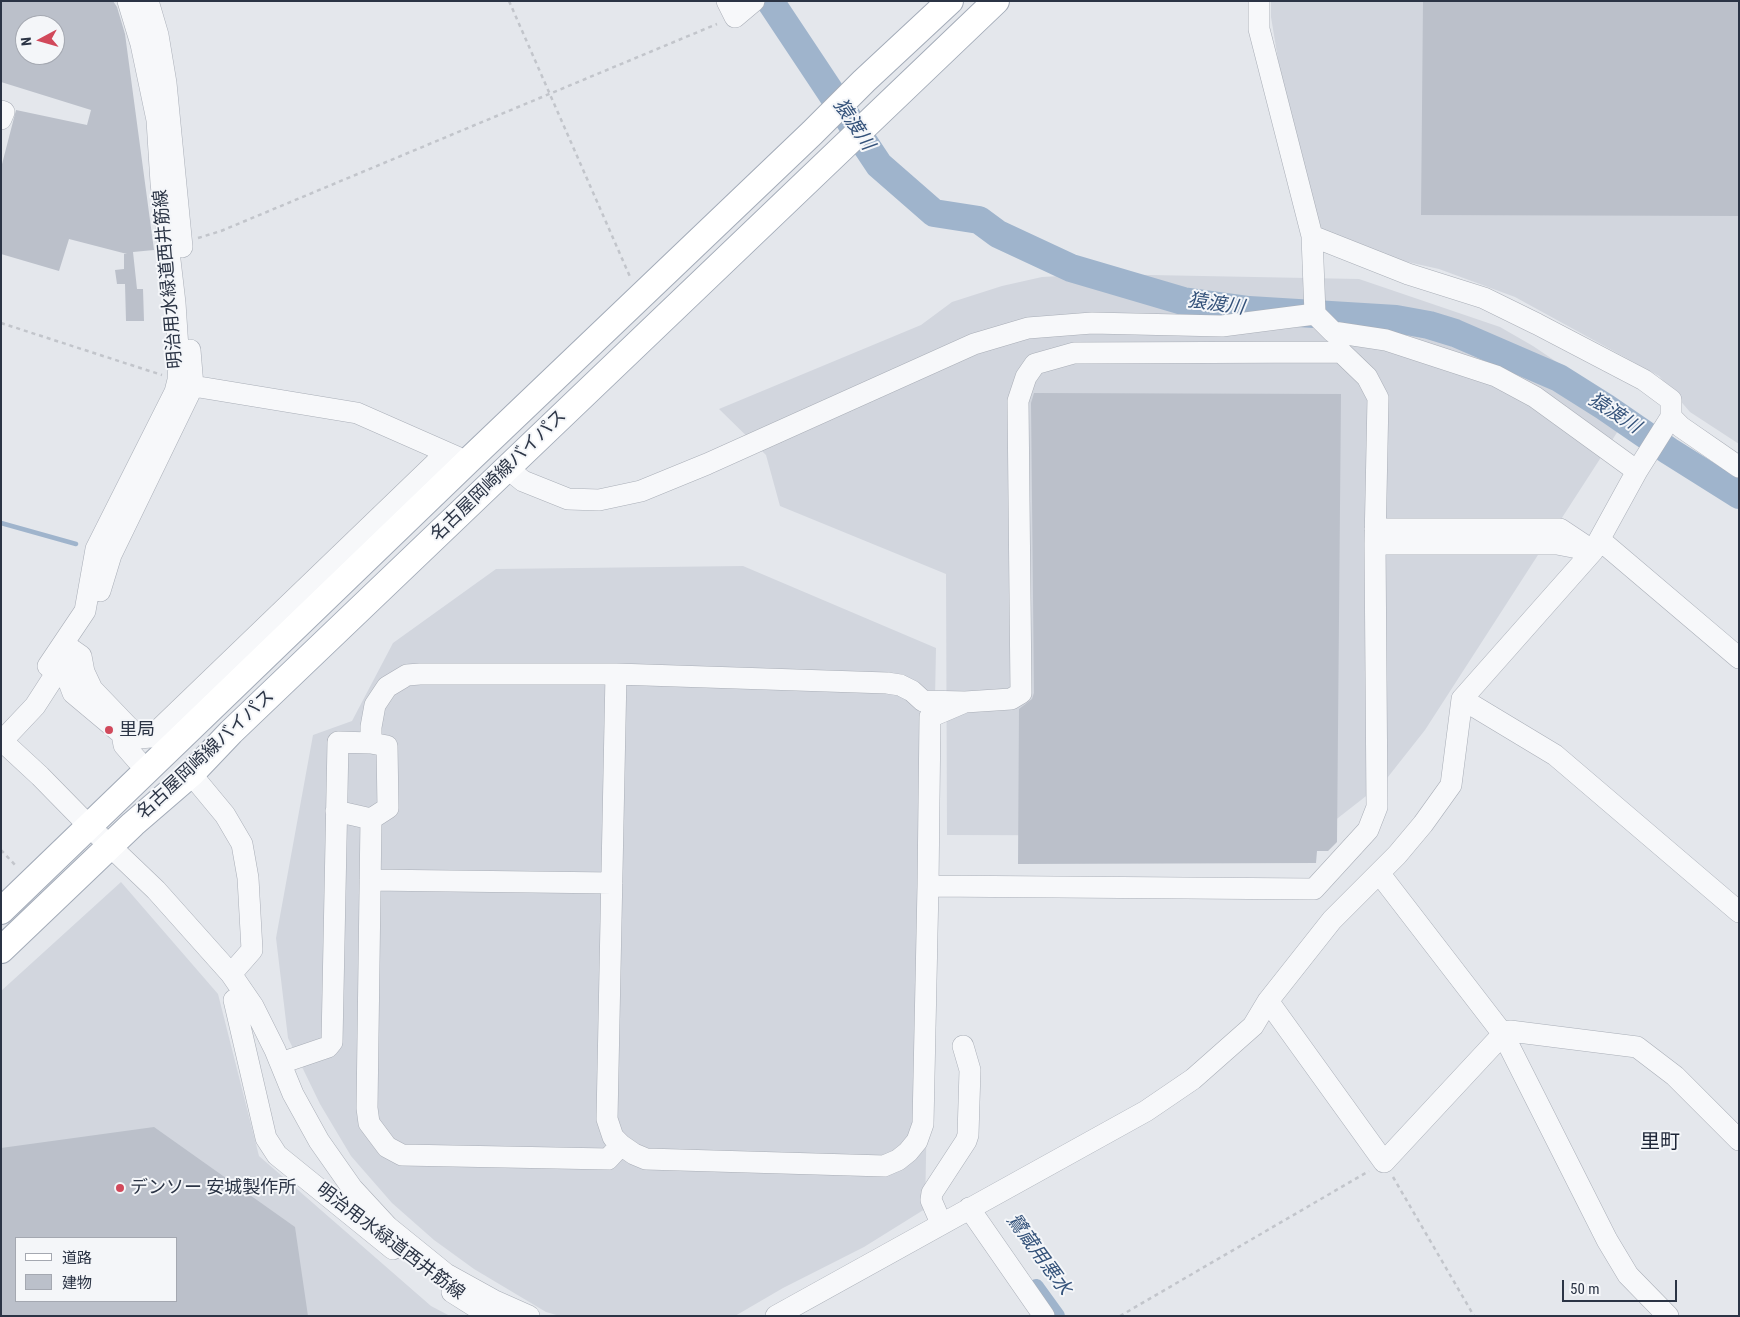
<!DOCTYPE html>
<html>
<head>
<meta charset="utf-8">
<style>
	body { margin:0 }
	#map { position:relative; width:1740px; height:1317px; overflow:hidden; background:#e4e7ec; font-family:"Roboto Condensed","Noto Sans JP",sans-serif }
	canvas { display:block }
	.frame { position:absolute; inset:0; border:2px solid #2b3445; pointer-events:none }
	.legend { position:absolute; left:15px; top:1237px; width:162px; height:65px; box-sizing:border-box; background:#f4f6f9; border:1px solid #a4a8b1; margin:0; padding:6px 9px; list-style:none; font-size:15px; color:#2b3445 }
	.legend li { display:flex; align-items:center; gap:10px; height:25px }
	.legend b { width:25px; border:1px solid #a4a8b1 }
	.north { position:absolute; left:15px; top:15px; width:50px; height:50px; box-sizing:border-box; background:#f4f6f9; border:1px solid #a4a8b1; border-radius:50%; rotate:264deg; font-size:14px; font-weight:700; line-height:20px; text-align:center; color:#2b3445 }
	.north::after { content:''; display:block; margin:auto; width:18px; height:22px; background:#d1495b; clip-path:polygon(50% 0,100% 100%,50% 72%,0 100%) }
	.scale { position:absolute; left:1562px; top:1280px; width:115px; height:22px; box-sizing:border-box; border:2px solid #2b3445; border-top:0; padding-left:6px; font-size:15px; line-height:18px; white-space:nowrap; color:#2b3445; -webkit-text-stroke:4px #f4f6f9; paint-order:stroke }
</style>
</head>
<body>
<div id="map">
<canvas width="1740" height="1317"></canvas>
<div class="frame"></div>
<ul class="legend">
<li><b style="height:6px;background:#fff"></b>道路</li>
<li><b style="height:14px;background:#bbc0ca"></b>建物</li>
</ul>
<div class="north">N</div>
<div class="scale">50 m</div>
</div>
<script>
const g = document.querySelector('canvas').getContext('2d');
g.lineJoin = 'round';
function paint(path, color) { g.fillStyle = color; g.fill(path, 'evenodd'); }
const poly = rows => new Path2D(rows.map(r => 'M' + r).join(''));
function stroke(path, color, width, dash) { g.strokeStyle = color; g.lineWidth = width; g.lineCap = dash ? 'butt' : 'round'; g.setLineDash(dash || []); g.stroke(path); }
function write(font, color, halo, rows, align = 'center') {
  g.font = font + ' "Roboto Condensed","Noto Sans JP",sans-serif'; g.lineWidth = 4; g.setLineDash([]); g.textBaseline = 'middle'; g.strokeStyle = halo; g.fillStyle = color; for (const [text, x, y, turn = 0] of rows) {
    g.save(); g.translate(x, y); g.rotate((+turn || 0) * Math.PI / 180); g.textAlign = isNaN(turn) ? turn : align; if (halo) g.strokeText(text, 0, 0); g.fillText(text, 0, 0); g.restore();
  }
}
const built = poly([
	[1271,1,1739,1,1739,444,1690,412,1659,376,1515,297,1439,269,1318,242,1307,234,1271,17],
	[1098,274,1359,279,1500,327,1533,346,1625,408,1627,417,1425,730,1384,782,1315,836,947,835,946,574,780,506,766,455,719,409,921,325,952,302,1002,286,1042,277],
	[743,566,936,648,925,1209,864,1247,783,1288,735,1316,560,1316,546,1312,474,1269,434,1240,392,1203,351,1156,320,1104,288,1038,276,938,313,735,352,721,393,643,496,569],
	[121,882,218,994,259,1156,431,1306,450,1316,1,1316,1,991],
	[16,1238,176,1238,176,1301,16,1301]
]);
const stream = poly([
	[773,7,778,1],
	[1,523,76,544]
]);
const canal = poly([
	[1036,1287,1057,1316]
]);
const river = poly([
	[770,1,879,165,934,213,979,220,998,234,1071,268,1183,301,1249,310,1396,319,1429,325,1455,333,1559,378,1605,407,1669,451,1739,495]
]);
const building = poly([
	[1,1,113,1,117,7,125,34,154,250,133,252,137,289,143,289,144,321,126,321,125,284,117,284,115,270,124,269,124,254,127,254,69,239,59,271,1,254,1,168,16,110,87,125,91,110,1,82],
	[25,25,55,25,55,55,25,55],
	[1423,1,1739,1,1739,216,1421,215],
	[1034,393,1341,394,1337,842,1328,851,1317,851,1316,863,1018,864,1019,709,1032,699,1034,693,1031,403],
	[154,1127,295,1227,308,1316,1,1316,1,1148],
	[16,1238,176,1238,176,1301,16,1301]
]);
const path = poly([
	[509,1,631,279],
	[198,238,221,231,717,24],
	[1,323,162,375],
	[1,850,17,867],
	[1393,1177,1474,1316],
	[1120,1316,1369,1171]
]);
const minor = poly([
	[128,1,141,44,157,120,161,183,175,303,179,364,178,380,175,392,96,549,85,611,48,666,59,670,67,677,73,693,122,734,124,745,137,760],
	[148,1,158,35,166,83,182,247],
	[727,1,735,17,754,1],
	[1259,1,1259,29,1312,236,1315,314],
	[1,111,4,112,1,119],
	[193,386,357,413,457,457],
	[1671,417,1681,427,1739,467],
	[507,468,523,481,568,499,599,500,641,491,707,464,974,344,1028,328,1092,323,1222,326,1315,314,1333,332,1386,340,1496,376,1535,397,1637,471],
	[1375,529,1560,529,1593,551],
	[1600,540,1739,658],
	[1375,544,1557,544,1583,549],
	[100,591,111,555,193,386,190,350],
	[71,649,81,656,84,672,92,689,139,738,151,737,446,453],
	[616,674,607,1119,613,1137,621,1145,634,1154,646,1159,884,1166,898,1160,908,1152,917,1141,923,1124,928,886,930,717,965,702,923,701,912,691,900,685,887,683,616,674,420,674,407,675,387,687,375,705,371,727,371,743,387,746,388,808,371,819,367,1108,369,1123,387,1147,402,1155,608,1159,621,1145],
	[1462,699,1555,755,1739,912],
	[1,740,40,776,89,826,156,890,231,974,253,1006,275,1050,293,1094,319,1141,352,1188,388,1227,446,1274,493,1300,529,1316],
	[2,741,35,706,66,658],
	[191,774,225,815,242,844,248,878,252,950,231,974],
	[336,811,371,819],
	[1379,873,1503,1034,1607,1240,1628,1275,1668,1316],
	[370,880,612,883],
	[928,886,1314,889,1368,830,1377,807,1375,544,1378,398,1367,377,1341,352,1074,353,1035,364,1026,377,1018,401,1021,693,1011,699,965,702],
	[234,1000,266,1138,277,1155,393,1249],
	[1268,1001,1384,1162,1503,1034,1510,1031,1637,1047,1675,1076,1739,1140],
	[281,1063,328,1047,332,1042,338,742,371,743],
	[969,1208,1044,1316],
	[941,1223,931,1200,932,1193,966,1141,968,1135,970,1070,963,1046],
	[452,1292,490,1316],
	[776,1316,1146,1111,1193,1079,1253,1026,1268,1001,1332,920,1397,855,1423,824,1451,785,1462,699,1593,551,1637,471,1671,417,1671,400,1644,380,1537,324,1484,298,1408,274,1312,236]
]);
const major = poly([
	[1,911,468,461,812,133,864,81,950,1],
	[1,950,133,824,191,774,231,732,996,1]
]);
const markers = [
	[109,730,5,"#d1495b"],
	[120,1188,5,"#d1495b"]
];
const streetNames = [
	["明治用水緑道西井筋線",169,279,-95],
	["名古屋岡崎線バイパス",499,476,-44],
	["名古屋岡崎線バイパス",206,755,-43],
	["明治用水緑道西井筋線",390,1242,37]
];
const poiNames = [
	["里局",119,730],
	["デンソー 安城製作所",130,1188]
];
const waterNames = [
	["猿渡川",853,125,56],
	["猿渡川",1216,305,8],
	["猿渡川",1614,414,33],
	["鷺蔵用悪水",1038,1255,54]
];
const quarterNames = [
	["里町",1660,1143]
];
paint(built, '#d2d6de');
stroke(stream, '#9fb4cc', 4.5);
stroke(canal, '#9fb4cc', 16);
stroke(river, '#9fb4cc', 28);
paint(building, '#bbc0ca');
stroke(minor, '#a9aeb7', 22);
stroke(major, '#a3abb8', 28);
stroke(path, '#c2c5cb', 2.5, [4, 4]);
stroke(minor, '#f7f8fa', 21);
stroke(major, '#fff', 26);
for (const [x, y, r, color] of markers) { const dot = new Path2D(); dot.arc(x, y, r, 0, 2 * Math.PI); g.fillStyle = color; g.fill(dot); stroke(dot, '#f4f6f9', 2); }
write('18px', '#2b3445', '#f4f6f9', streetNames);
write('18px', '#2b3445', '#f4f6f9', poiNames, 'left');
write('italic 19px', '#34527a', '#f4f6f9', waterNames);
write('20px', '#1d2536', '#f4f6f9', quarterNames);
</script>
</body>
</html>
